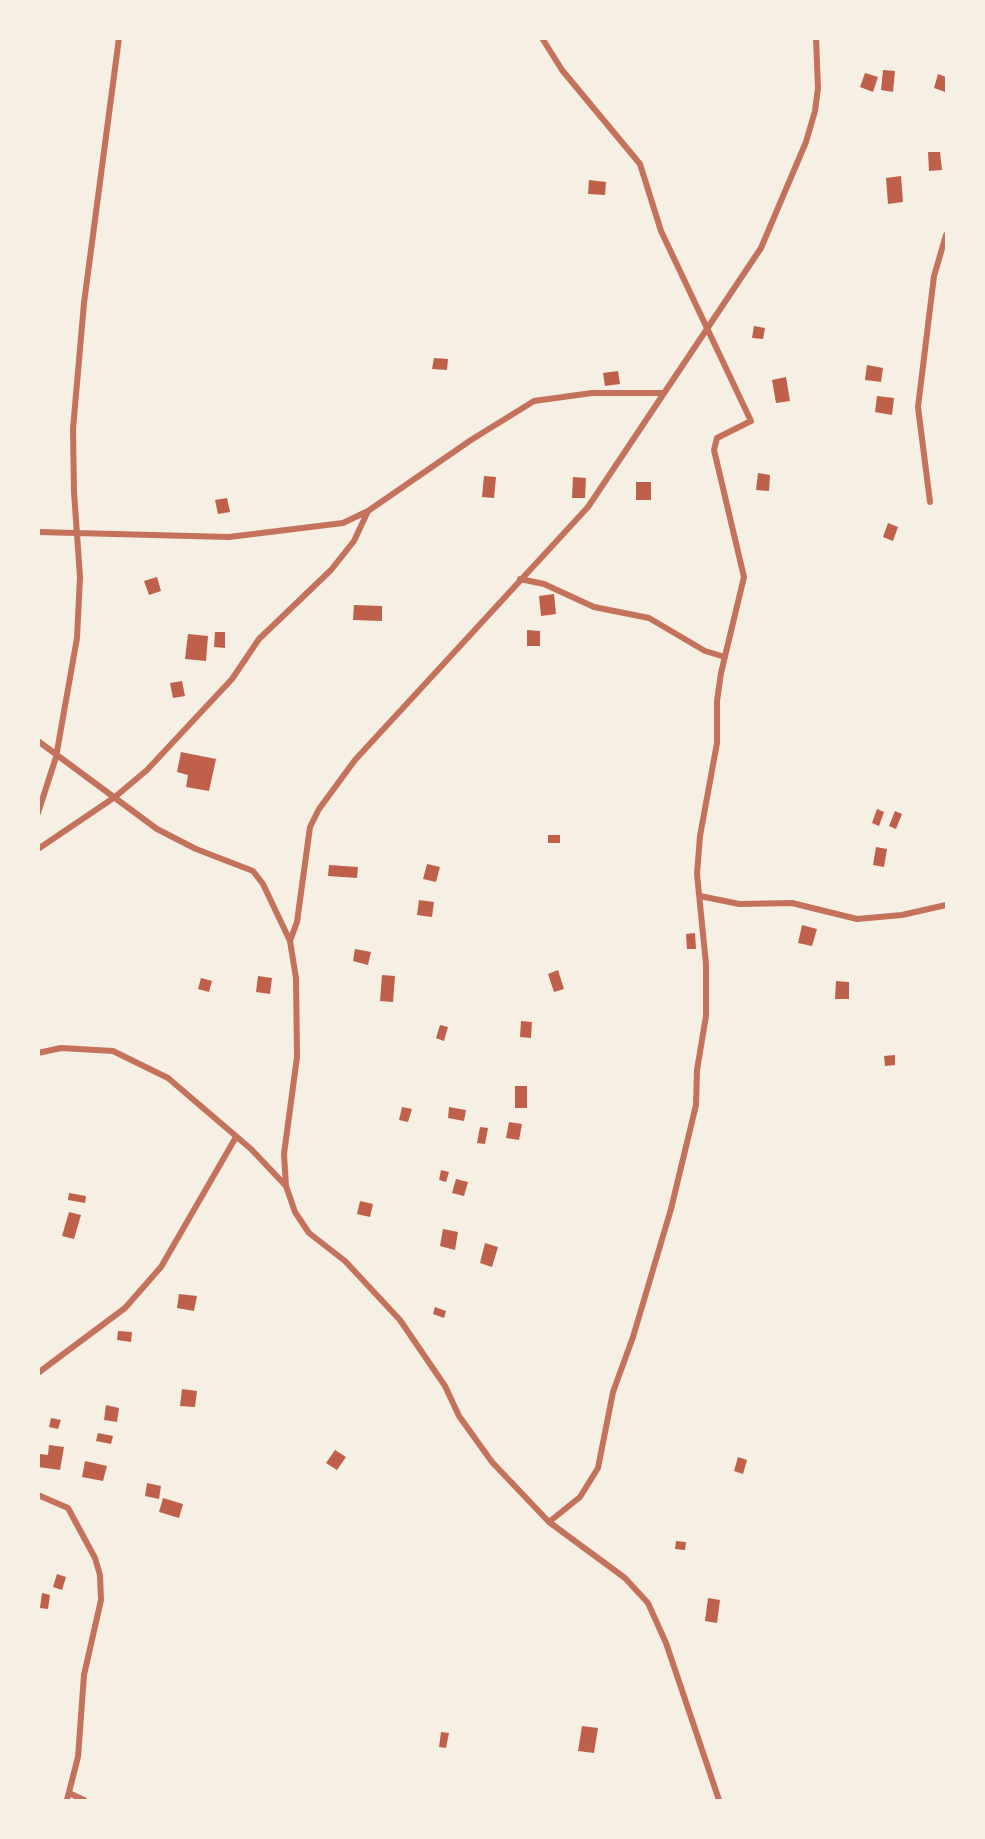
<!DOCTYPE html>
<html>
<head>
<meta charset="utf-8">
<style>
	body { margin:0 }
	#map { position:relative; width:985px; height:1839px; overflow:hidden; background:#f6efe4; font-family:Cabin,sans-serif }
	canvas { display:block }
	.frame { position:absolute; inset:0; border:40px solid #f6efe4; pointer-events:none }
</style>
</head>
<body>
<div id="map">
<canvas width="985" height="1839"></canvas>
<div class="frame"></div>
</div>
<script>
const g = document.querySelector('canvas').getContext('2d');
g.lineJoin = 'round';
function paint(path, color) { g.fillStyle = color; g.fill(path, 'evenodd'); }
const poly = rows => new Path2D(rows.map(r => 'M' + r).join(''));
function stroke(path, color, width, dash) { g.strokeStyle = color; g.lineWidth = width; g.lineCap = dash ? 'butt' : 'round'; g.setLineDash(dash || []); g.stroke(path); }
const building = poly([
	[883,70,895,71,893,92,881,90],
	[865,73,878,77,873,92,860,87],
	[938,74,946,77,945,92,934,88],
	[928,152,940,152,942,170,929,171],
	[901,176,903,202,888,204,886,178],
	[589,180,606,182,605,195,588,194],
	[754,326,765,328,763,339,752,338],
	[434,358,448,359,447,370,432,369],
	[867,365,883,368,881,382,865,380],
	[618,371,620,384,605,386,603,373],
	[786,377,790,401,776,403,772,380],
	[877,396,894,398,892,415,875,412],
	[758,473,770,475,769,491,756,490],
	[484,476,496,477,494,498,482,497],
	[573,477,586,478,585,498,572,498],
	[636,482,651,482,651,500,636,500],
	[227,498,230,512,218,514,215,500],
	[888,523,898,527,893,541,883,537],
	[157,577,161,591,149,595,144,581],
	[554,594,556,614,541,616,539,596],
	[354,605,382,606,382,621,353,620],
	[527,630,540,631,540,646,527,646],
	[215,632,225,632,225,648,214,647],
	[188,634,208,636,206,661,185,659],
	[182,681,185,696,173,698,170,683],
	[181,752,216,759,209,791,186,787,188,775,177,772],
	[877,809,884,812,879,826,872,823],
	[895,811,902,814,896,829,889,826],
	[548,835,560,835,560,843,548,843],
	[876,847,887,849,884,867,873,865],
	[427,864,440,867,436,882,423,879],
	[329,865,358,867,357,878,328,876],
	[419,900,434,902,432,917,417,915],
	[802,925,817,929,812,946,798,943],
	[695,933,696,949,687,949,686,934],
	[355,949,371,952,368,965,353,961],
	[558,970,564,989,554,992,548,974],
	[382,975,395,976,393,1002,380,1001],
	[258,976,272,978,270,994,256,992],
	[201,978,212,981,209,992,198,989],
	[836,981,849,982,849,999,835,999],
	[521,1021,532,1022,531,1038,520,1037],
	[440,1025,448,1027,444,1041,436,1038],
	[895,1055,895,1065,885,1066,884,1056],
	[515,1086,527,1086,527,1108,515,1108],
	[402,1107,412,1109,408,1122,399,1120],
	[449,1107,466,1110,464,1121,448,1118],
	[509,1122,522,1124,519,1140,506,1138],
	[480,1127,488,1128,485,1144,477,1143],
	[441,1170,449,1172,446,1182,439,1180],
	[456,1179,468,1182,464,1196,452,1193],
	[69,1193,86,1196,85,1203,68,1200],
	[360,1201,373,1204,370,1217,357,1214],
	[69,1212,81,1215,74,1239,62,1236],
	[443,1229,458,1232,455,1250,440,1246],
	[485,1243,498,1247,492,1267,480,1263],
	[179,1294,197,1296,194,1311,177,1308],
	[435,1307,446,1311,444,1318,433,1314],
	[118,1331,132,1332,131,1342,117,1340],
	[182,1389,197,1391,195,1407,180,1406],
	[106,1405,119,1408,117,1422,104,1420],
	[51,1418,61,1420,58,1429,49,1427],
	[98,1433,113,1436,111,1444,96,1441],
	[49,1445,64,1447,60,1470,38,1467,40,1454,48,1455],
	[335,1450,346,1457,337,1470,326,1463],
	[738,1457,747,1460,743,1474,734,1471],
	[85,1461,107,1466,103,1481,82,1477],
	[147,1483,161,1486,159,1499,145,1496],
	[163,1498,183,1504,179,1518,159,1512],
	[676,1541,686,1542,685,1550,675,1549],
	[57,1574,66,1577,62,1590,53,1587],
	[42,1593,50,1595,48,1609,40,1608],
	[708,1598,720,1600,717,1623,705,1621],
	[582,1726,598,1728,594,1753,578,1751],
	[441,1732,449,1733,446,1748,439,1747]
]);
const minor = poly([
	[542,38,562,70,640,164,661,231,751,421,717,438,714,450,744,577,721,673,717,701,717,743,700,836,697,874,706,964,706,1016,697,1070,696,1105,671,1209,633,1337,613,1392,598,1468,580,1497,549,1522],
	[930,502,918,407,934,276,946,235],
	[38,532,229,537,343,523,368,511,471,440,534,401,592,393,662,393],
	[520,579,544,584,594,607,649,618,705,651,725,657],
	[38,741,157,829,196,849,253,871,263,884,290,941,296,978,297,1057,284,1154,286,1186,295,1212,309,1233,345,1261,400,1320,445,1386,459,1416,492,1462,549,1522,625,1578,648,1603,666,1643,719,1800],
	[38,813,56,757,77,638,80,577,74,492,73,429,84,303,119,38],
	[38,849,115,797,147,770,232,679,259,639,331,570,354,541,368,511],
	[700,896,739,904,792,903,857,919,902,915,946,905],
	[290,941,297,922,310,827,319,809,355,760,588,507,761,248,806,142,815,111,818,88,816,38],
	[38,1053,61,1048,113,1051,168,1078,251,1149,286,1186],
	[38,1373,125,1308,161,1267,236,1137],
	[38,1495,68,1508,95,1558,100,1575,101,1600,84,1675,78,1757,67,1800],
	[69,1793,84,1800]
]);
paint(building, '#bf614a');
stroke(minor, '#c5725c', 6);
</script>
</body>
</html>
